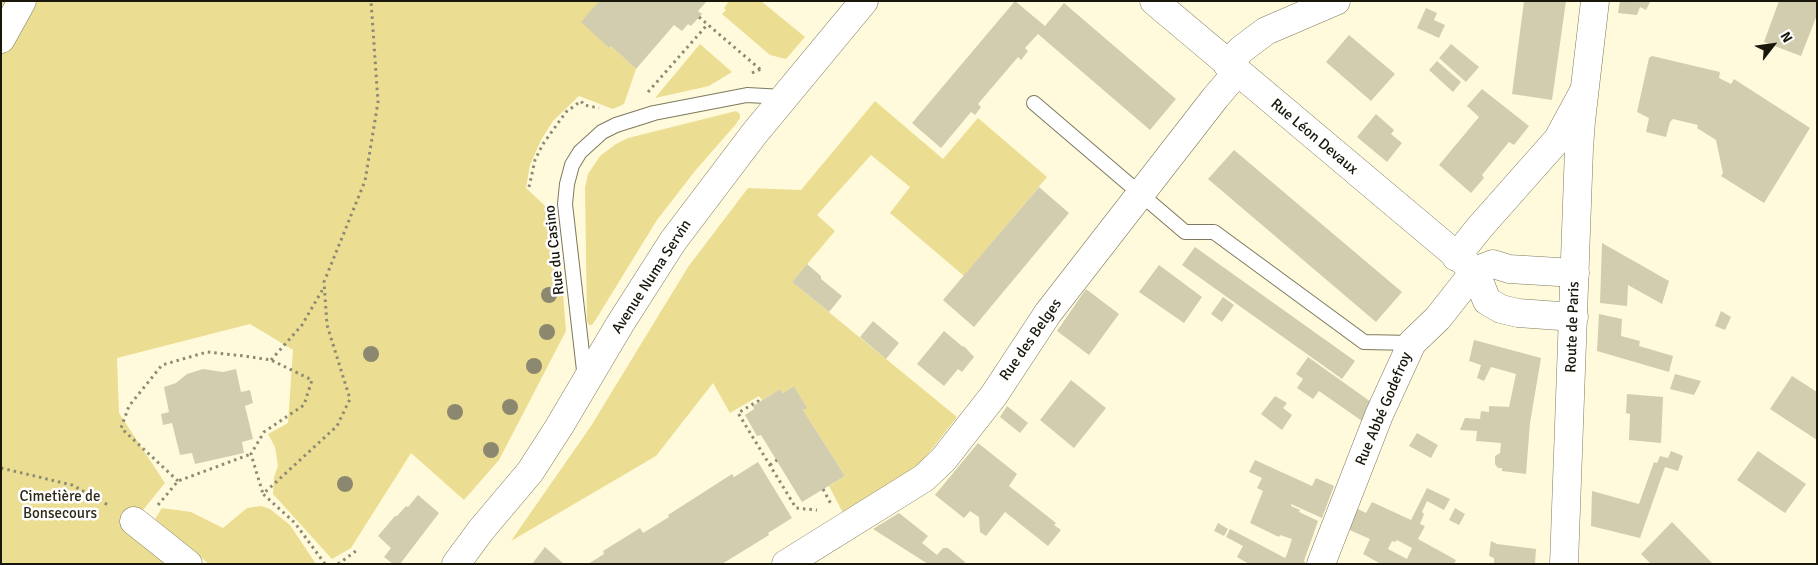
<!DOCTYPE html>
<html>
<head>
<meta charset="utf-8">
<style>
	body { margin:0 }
	#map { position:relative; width:1818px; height:565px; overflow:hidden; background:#fffadb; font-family:Signika,sans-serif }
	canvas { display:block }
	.frame { position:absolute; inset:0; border:2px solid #19170c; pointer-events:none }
	.north { position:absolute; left:1748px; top:20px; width:50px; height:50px; -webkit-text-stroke:4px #fff; paint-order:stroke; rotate:60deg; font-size:14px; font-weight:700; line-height:20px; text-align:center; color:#19170c }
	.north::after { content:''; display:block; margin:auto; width:18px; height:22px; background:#19170c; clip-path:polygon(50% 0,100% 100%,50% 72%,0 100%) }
</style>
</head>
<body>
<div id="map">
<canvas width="1818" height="565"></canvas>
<div class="frame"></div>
<div class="north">N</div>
</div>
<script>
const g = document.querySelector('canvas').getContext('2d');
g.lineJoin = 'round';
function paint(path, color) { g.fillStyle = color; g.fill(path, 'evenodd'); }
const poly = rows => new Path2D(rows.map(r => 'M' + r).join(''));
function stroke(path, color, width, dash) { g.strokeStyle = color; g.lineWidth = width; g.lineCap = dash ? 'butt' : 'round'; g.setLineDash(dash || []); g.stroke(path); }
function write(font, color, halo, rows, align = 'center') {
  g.font = font + ' Signika,sans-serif'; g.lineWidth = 5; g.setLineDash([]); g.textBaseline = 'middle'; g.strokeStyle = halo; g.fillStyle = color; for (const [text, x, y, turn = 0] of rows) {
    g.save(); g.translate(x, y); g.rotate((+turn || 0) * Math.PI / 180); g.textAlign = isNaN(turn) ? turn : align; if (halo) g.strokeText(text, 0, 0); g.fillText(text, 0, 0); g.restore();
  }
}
const green = poly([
	[1,1,599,1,582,22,609,48,611,46,636,69,624,104,613,109,579,96,553,121,541,140,530,165,526,188,557,217,566,331,499,460,464,500,411,453,351,548,332,559,273,494,274,477,278,466,275,447,268,434,288,423,293,350,250,324,117,358,119,413,165,483,134,521,188,564,1,564],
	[729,1,761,1,805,37,786,59,770,55,722,14,726,10,724,8],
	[700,44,732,72,709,86,655,98],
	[875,101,943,159,978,118,1047,177,964,276,890,213,910,187,871,155,817,215,835,231,792,282,957,417,917,468,843,513,829,486,845,476,803,410,806,407,794,386,783,393,780,389,762,400,759,396,730,413,713,383,656,456,511,541,591,426,688,267,748,188,801,190],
	[736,111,740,114,740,118,736,124,695,171,657,220,598,316,592,325,589,325,587,321,585,188,588,174,600,156,616,144,628,138],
	[261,506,270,509,290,525,316,564,209,564,155,519,162,508,191,512,223,528,247,508]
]);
const building = poly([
	[599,1,707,1,698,11,702,14,691,26,688,24,682,31,674,25,636,69,611,46,609,48,581,22],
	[1015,1,1045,26,1064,3,1176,99,1150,130,1038,34,1025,48,1028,51,1021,60,1018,57,978,104,981,107,975,115,971,112,941,148,912,123],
	[1524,1,1566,1,1552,100,1512,94],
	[1620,1,1649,1,1650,2,1646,10,1640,7,1637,15,1618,13],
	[1779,1,1817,1,1817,15,1801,56,1764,42],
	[1426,8,1437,13,1434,20,1445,25,1439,38,1417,28],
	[1349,35,1395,74,1371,101,1326,62],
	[1451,44,1479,67,1466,82,1439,58],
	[1652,56,1720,72,1719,78,1731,84,1734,79,1810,128,1764,203,1721,176,1723,173,1716,140,1697,128,1698,125,1673,119,1670,122,1666,137,1646,132,1649,118,1637,112,1649,58],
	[1437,61,1461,82,1453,92,1429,70],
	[1482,89,1529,126,1514,145,1509,142,1482,175,1484,178,1471,193,1439,165,1479,117,1467,106],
	[1376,114,1394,130,1391,134,1402,143,1387,162,1357,137],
	[1234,150,1402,292,1376,322,1208,179],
	[1039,187,1069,213,974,327,943,300],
	[1602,243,1669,281,1662,304,1628,285,1627,306,1600,303],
	[1195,247,1355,361,1342,379,1182,265],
	[807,264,821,276,821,279,842,296,829,312,792,282],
	[1159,265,1202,297,1184,323,1139,292],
	[1086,289,1119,314,1089,355,1057,331],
	[1223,297,1234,305,1222,322,1211,314],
	[1721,311,1731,317,1725,330,1715,326],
	[1599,314,1622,319,1621,336,1640,341,1639,346,1673,356,1669,372,1597,351],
	[873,321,899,343,886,359,860,337],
	[944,331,963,347,964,346,974,357,962,372,958,369,944,386,917,364],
	[1474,340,1541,358,1530,423,1526,474,1502,471,1502,468,1498,468,1495,464,1495,456,1500,453,1501,443,1476,441,1477,431,1460,430,1465,418,1480,419,1481,411,1489,412,1489,406,1509,407,1516,374,1491,367,1484,381,1477,378,1481,365,1469,361],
	[1308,357,1371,402,1362,421,1319,391,1313,399,1297,388,1303,379,1296,374],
	[203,369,223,372,236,369,241,392,250,390,253,403,245,406,253,439,242,442,244,453,195,464,192,453,180,455,172,423,163,425,161,414,169,412,164,387,176,383,187,374],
	[1675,374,1701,381,1694,395,1670,389],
	[1792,376,1817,392,1817,440,1770,409],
	[1071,380,1106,408,1074,448,1040,420],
	[794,386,807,408,803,410,845,476,802,502,761,435,757,436,745,415,754,409,753,406,780,389,783,393],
	[1627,394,1663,397,1661,443,1629,440,1630,414,1626,413],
	[1275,396,1287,403,1283,408,1292,415,1282,430,1261,414],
	[1007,406,1028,423,1020,433,1000,417],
	[1417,433,1438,445,1431,458,1409,446],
	[978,443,1017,474,1009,486,1056,523,1054,525,1061,530,1048,546,1005,512,986,536,980,532,979,517,970,511,964,518,935,495],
	[1671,451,1683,456,1678,471,1665,467,1640,538,1591,526,1592,491,1639,504,1654,462,1657,463,1660,456,1668,458],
	[1758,451,1806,484,1785,513,1737,480],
	[1255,460,1312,486,1316,478,1334,486,1322,518,1291,504,1291,506,1300,510,1299,512,1318,521,1304,561,1306,564,1249,564,1237,557,1243,546,1226,537,1230,529,1285,558,1287,554,1292,539,1280,535,1279,537,1250,523,1263,491,1257,488,1262,478,1249,472],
	[758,462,792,518,768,533,769,535,722,564,588,564,604,554,603,551,640,528,643,533,669,517,668,515,732,474,734,477],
	[1427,488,1450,499,1444,510,1427,501,1422,512,1424,514,1420,524,1425,526,1418,539,1456,560,1454,564,1381,564,1363,554,1370,539,1345,528,1352,506,1366,513,1372,502,1411,520],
	[1397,540,1412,548,1407,559,1388,549,1392,541,1395,542],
	[418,495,439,513,400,564,393,564,384,557,391,548,378,536,395,516,397,516,406,506,408,507],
	[1455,508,1465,514,1459,525,1449,520],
	[899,513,928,536,922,543,937,555,943,548,948,548,965,562,964,564,928,564,873,529],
	[1672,522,1713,564,1651,564,1641,554],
	[1218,523,1228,529,1224,536,1214,531],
	[1491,541,1497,544,1536,549,1535,564,1494,564,1494,558,1489,556],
	[545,547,564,564,532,564]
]);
const path = poly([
	[699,17,761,70],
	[752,73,761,69],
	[648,92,707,25],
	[529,187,535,160,543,144,566,112,581,101,584,105,599,108],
	[271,360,302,325,324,287],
	[759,402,758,401,738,413,796,508,817,510],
	[770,465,777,460],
	[1,468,72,485,110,506],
	[178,481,121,428,129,406,162,365,207,352,244,356,271,360,312,380,304,405,264,432,251,454,263,494],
	[823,489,831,504],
	[158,505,178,481,251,454],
	[325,564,295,523,263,494,337,426,350,399,327,325,324,282,365,181,378,102,371,1],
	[338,564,356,551]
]);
const lane = poly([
	[1034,103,1185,232,1214,232,1364,342,1412,343],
	[585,379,565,204,567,184,572,165,580,152,602,132,616,125,654,113,747,95,784,97]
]);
const street = poly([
	[1154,1,1475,271,1487,301,1501,309,1518,313,1574,317],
	[1227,64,1242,49,1266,31,1336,1],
	[1456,257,1480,227,1558,139,1584,91],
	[1475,271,1493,264,1509,269,1575,273],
	[134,521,188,564],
	[456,564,481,530,530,472,559,427,620,324,673,241,754,134,864,1],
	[786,564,924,478,943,460,994,395,1048,313,1215,98,1237,72],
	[1321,564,1379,415,1412,343,1438,318,1475,271]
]);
const primary = poly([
	[1,39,22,1],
	[1564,564,1579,148,1581,121,1595,1]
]);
const trees = [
	[549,295],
	[547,332],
	[371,354],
	[534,366],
	[510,407],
	[455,412],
	[491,450],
	[345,484]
];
const streetNames = [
	["Rue Léon Devaux",1314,137,40],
	["Rue du Casino",555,250,-96],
	["Avenue Numa Servin",652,277,-57],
	["Route de Paris",1573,327,-88],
	["Rue des Belges",1031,340,-55],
	["Rue Abbé Godefroy",1384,409,-67]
];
const parkNames = [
	["Cimetière de",60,497],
	["Bonsecours",60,514]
];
paint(green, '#ebde92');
paint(building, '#d2cdaf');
stroke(lane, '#7e795e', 16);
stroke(street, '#7e795e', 29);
stroke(primary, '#7e795e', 29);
stroke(path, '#8d8a74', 3, [2.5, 4]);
stroke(lane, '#fff', 14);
stroke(street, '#fff', 28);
stroke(primary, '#fff', 28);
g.fillStyle = '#8c8870';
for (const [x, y] of trees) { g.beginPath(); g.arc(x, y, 8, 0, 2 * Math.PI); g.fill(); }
write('15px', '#19170c', '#fff', streetNames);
write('15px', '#2e2a18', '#fff', parkNames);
</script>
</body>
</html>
